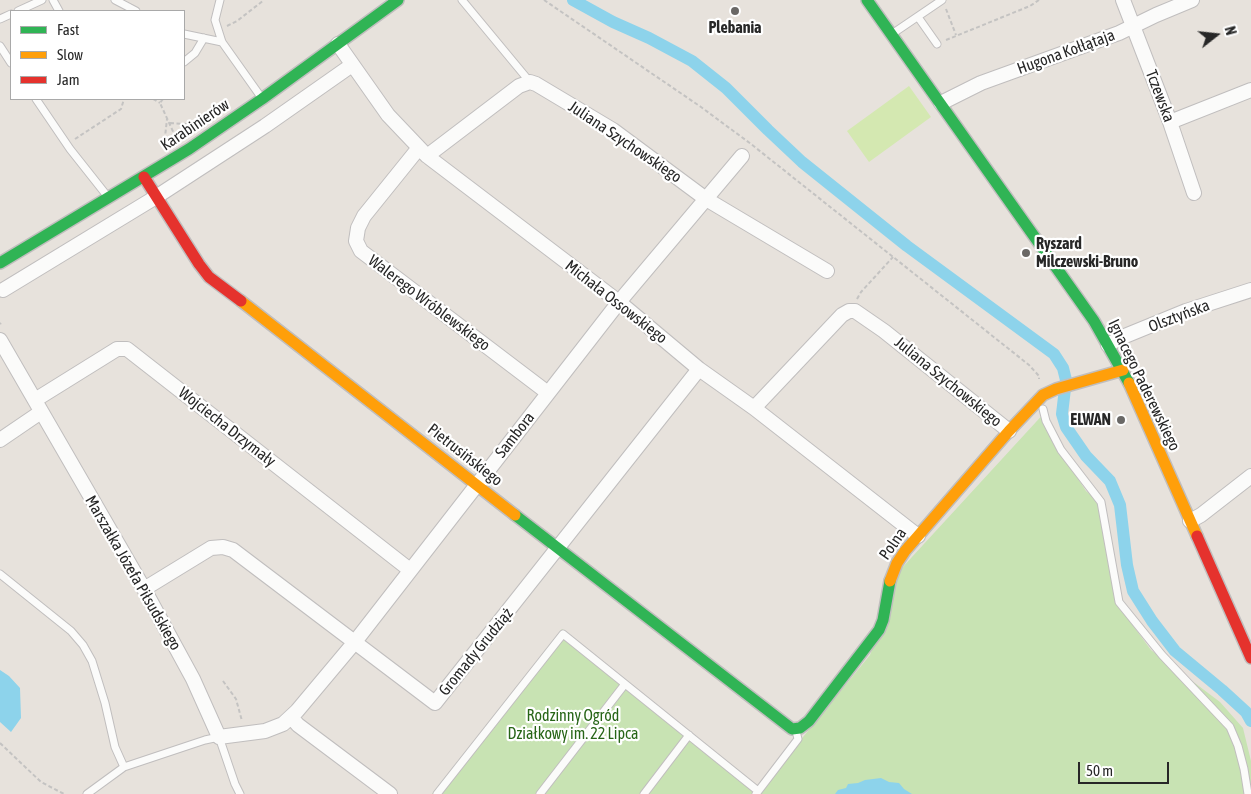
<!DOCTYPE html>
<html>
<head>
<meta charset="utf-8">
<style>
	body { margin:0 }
	#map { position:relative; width:1251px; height:794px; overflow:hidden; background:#e7e2dc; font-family:"Asap Condensed",sans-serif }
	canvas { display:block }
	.legend { position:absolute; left:10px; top:10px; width:175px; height:90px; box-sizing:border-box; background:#fff; border:1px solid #a9a9a9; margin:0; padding:6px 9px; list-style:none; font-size:15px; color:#272727 }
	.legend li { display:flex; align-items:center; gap:10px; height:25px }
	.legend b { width:25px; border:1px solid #a9a9a9 }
	.north { position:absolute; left:1191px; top:10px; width:50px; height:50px; -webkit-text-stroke:4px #fff; paint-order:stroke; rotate:74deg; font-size:14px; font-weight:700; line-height:20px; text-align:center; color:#272727 }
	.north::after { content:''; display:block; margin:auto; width:18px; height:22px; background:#272727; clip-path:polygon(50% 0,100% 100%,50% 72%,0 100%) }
	.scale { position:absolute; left:1078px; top:762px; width:91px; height:22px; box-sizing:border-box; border:2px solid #272727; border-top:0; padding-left:6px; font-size:15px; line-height:18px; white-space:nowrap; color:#272727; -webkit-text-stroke:4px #fff; paint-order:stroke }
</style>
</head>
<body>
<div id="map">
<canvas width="1251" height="794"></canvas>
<ul class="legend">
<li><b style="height:6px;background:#30b455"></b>Fast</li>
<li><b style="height:6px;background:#ff9f0a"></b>Slow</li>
<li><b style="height:6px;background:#e5322d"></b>Jam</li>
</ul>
<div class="north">N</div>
<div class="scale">50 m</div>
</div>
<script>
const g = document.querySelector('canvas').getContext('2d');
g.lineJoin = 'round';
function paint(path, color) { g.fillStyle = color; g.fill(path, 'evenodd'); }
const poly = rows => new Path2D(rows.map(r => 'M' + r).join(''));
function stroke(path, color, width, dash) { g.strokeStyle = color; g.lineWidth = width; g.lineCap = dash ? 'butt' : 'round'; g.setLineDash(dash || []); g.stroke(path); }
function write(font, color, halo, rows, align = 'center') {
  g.font = font + ' "Asap Condensed",sans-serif'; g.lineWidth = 4.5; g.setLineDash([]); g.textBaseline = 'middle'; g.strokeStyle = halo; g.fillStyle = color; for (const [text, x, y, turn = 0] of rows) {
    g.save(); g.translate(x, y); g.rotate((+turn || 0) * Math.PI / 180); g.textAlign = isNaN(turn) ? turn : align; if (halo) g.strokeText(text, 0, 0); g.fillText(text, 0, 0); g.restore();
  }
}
const green = poly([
	[1047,410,1055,444,1086,491,1103,505,1120,608,1151,650,1220,702,1243,728,1251,761,1251,794,760,794,803,737,870,655,900,570],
	[562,629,756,786,752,794,432,794]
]);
const pitch = poly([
	[909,86,931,117,869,162,847,131]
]);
const water = poly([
	[0,670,9,676,20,688,21,718,11,732,0,722],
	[881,778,889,782,899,783,904,789,912,794,835,794,838,790,846,788,848,784,858,783,865,780]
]);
const canal = poly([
	[573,0,613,22,649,38,692,61,726,88,768,130,802,162,907,246,1054,354,1063,368,1066,380,1062,414,1066,427,1086,456,1110,481,1120,505,1127,565,1133,591,1152,621,1175,651,1222,690,1246,712,1251,721]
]);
const path = poly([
	[544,0,701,107,751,144,1029,365,1039,376,1039,379],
	[946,9,956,35],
	[227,26,237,21,264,0],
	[946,40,1030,6,1039,0],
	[153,99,160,103],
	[163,99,160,103,176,138],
	[170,123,186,124,199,121],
	[75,139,121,109,124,99],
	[162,146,165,137,167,119],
	[857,299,861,292,893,257],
	[0,324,1,323],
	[223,681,236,699,242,721],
	[0,743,41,782,64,794]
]);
const lane = poly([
	[53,0,59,11],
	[115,0,136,11],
	[220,0,215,20,222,42,261,97],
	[462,0,530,82],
	[18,11,42,0],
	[918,17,937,44],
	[0,19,11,14],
	[184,34,222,42],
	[892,34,942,0],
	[0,46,11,63],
	[184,62,195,53,204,38],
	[36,99,70,149,108,197],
	[1043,409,1046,421,1061,450,1101,502,1119,602,1162,655,1230,727,1238,746,1244,769,1248,794],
	[0,574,71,631,83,645,92,661,105,703,115,747,124,767],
	[87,794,124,767,205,740,219,737,235,784,240,794],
	[437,794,563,634,758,791],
	[540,794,625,684],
	[644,794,689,735],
	[756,794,798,739,796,731]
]);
const street = poly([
	[1123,0,1170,122,1194,193],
	[338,44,388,115,427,156,619,302,699,369,754,408,918,536],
	[941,103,981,83,1119,33,1156,15,1192,0],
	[1170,122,1251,90],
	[418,149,364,216,358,228,356,241,361,251,548,393],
	[427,156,519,86,530,82,536,84,613,130,706,199,827,271],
	[3,290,156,197,265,126,352,65],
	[0,340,144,589,193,679,219,737,265,731,283,724,297,711,354,643,619,302,742,156],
	[1108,345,1120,338,1186,311,1251,290],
	[35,400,117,349,127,349,410,570],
	[754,408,842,315,849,311,855,311,884,331,1009,431],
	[0,440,41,412],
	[1190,521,1201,515,1251,476],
	[144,589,211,548,223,547,233,550,435,703,699,369],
	[291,717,298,725,390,794]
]);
const fast = poly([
	[867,0,1094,321,1129,383],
	[0,263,189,149,262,99,398,0],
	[515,515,792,729,800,728,809,721,879,630,883,620,890,581]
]);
const slow = poly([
	[241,301,515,515],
	[1129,383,1197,536],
	[890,581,897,563,905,551,1009,431,1043,395,1056,389,1123,370]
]);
const jam = poly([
	[144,177,199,264,209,277,241,301],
	[1197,536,1251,658]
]);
const markers = [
	[735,11,5,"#6a6866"],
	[1026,253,5,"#6a6866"],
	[1121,420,5,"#6a6866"]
];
const poiNames = [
	["Plebania",735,28],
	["Ryszard",1036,244,"left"],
	["Milczewski-Bruno",1036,262,"left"],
	["ELWAN",1111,420,"right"]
];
const streetNames = [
	["Hugona Kołłątaja",1066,52,-20],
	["Tczewska",1160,96,69],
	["Karabinierów",195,125,-34],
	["Juliana Szychowskiego",625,142,34],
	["Michała Ossowskiego",616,302,38],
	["Walerego Wróblewskiego",429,303,37],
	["Olsztyńska",1179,316,-21],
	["Juliana Szychowskiego",948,382,39],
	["Ignacego Paderewskiego",1144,385,64],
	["Wojciecha Drzymały",227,427,38],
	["Sambora",515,435,-52],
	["Pietrusińskiego",465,455,38],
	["Polna",893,544,-55],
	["Marszałka Józefa Piłsudskiego",133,573,60],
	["Gromady Grudziąż",476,652,-51]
];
const parkNames = [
	["Rodzinny Ogród",573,716],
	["Działkowy im. 22 Lipca",573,734]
];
paint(green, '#c8e3b3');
paint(pitch, '#d4e8b1');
paint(water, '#8dd3eb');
stroke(canal, '#8dd3eb', 12);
stroke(lane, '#c0bebe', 9);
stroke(street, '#c0bebe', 16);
stroke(fast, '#c0bebe', 14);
stroke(slow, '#c0bebe', 14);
stroke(jam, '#c0bebe', 14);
stroke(path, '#c4c3c2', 2, [4, 2.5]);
stroke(lane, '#fbfbfa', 7);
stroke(street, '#fbfbfa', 14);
stroke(fast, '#30b455', 11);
stroke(slow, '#ff9f0a', 11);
stroke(jam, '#e5322d', 11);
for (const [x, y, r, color] of markers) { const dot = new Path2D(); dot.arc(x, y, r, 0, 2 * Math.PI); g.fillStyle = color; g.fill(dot); stroke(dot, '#fff', 2); }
write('bold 16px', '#272727', '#fff', poiNames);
write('16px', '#272727', '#fff', streetNames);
write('16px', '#276517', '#fff', parkNames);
</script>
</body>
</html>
